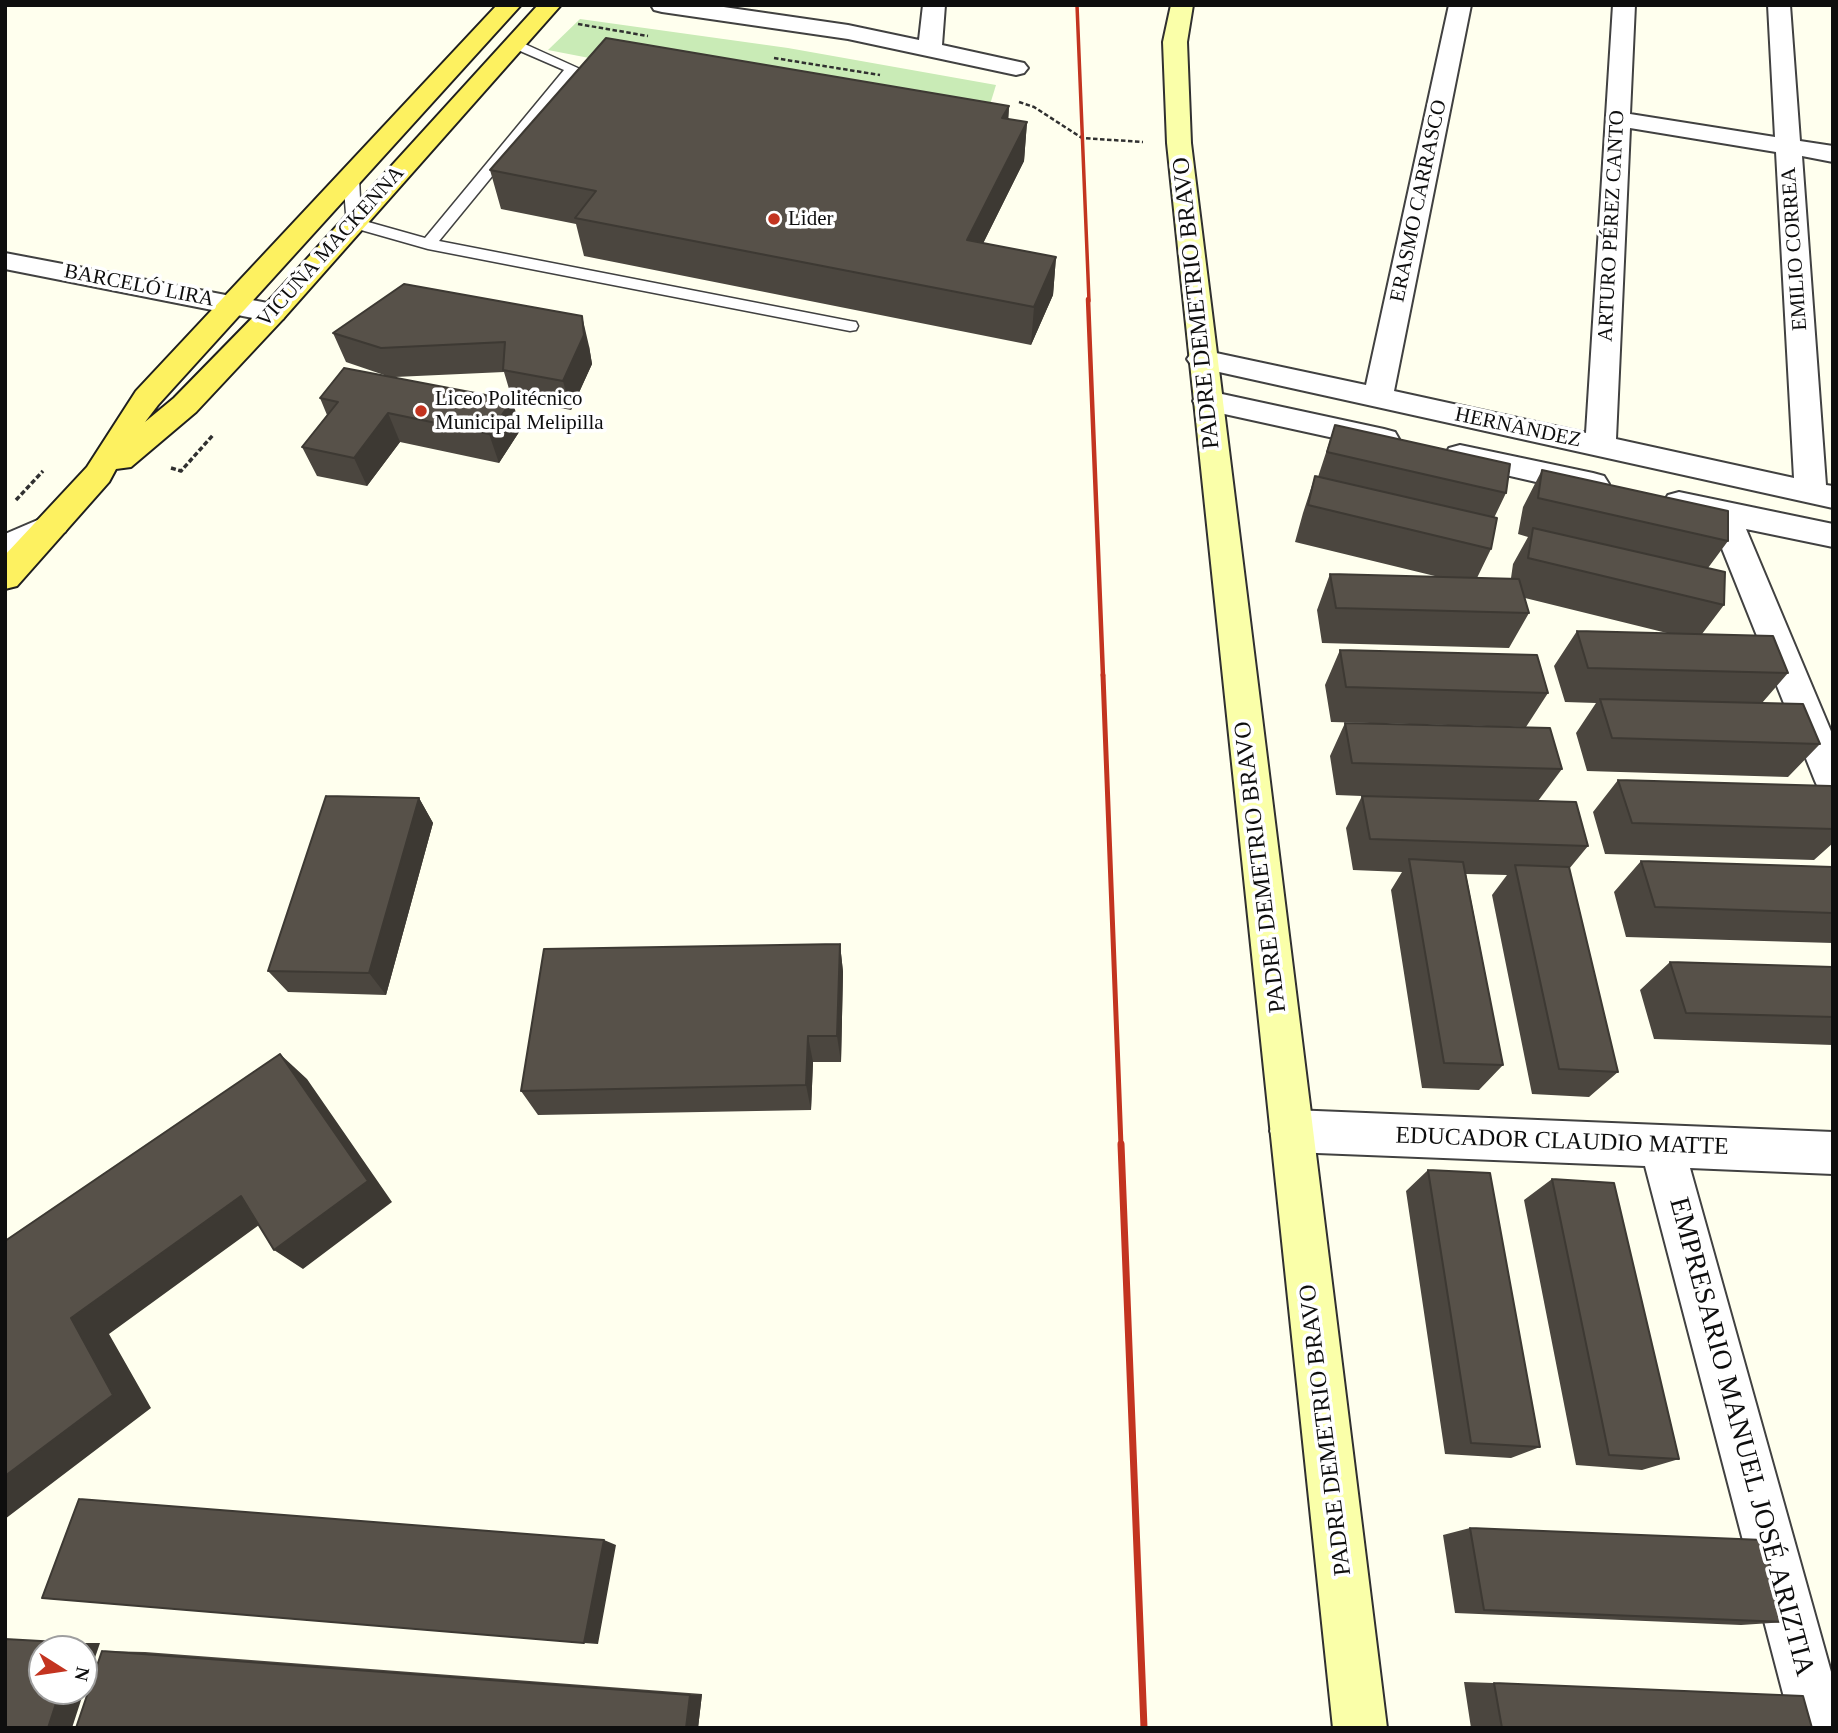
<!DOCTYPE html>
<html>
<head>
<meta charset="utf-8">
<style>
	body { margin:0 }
	#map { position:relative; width:1838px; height:1733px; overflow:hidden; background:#ffe; font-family:Georgia,serif }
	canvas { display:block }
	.frame { position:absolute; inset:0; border:7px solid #0e0e0e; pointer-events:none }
	.north { position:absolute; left:28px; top:1635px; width:70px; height:70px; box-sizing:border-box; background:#fff; border:2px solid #9f9f9f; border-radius:50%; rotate:102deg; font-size:19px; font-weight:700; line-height:28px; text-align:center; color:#0e0e0e }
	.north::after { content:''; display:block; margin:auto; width:24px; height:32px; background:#c33420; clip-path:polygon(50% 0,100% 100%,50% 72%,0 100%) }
</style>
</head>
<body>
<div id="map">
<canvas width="1838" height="1733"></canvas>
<div class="frame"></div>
<div class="north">N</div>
</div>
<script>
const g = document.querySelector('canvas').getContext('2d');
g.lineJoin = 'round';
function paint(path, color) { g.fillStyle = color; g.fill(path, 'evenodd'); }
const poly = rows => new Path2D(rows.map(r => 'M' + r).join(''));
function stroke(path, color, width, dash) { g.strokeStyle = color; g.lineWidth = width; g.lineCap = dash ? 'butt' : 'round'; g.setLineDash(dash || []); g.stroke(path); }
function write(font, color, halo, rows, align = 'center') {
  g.font = font + ' Georgia,serif'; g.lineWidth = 7; g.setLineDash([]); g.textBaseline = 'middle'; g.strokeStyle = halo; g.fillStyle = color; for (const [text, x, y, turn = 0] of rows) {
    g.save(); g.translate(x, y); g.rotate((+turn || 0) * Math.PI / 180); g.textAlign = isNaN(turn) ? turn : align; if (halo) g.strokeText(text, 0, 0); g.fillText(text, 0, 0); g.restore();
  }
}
const green = poly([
	[580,19,788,48,996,85,981,134,548,50]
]);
const pathFar1 = poly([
	[578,24,648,36],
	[774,58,880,75],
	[1019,102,1034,107,1082,138,1143,142]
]);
const path = poly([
	[171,468,181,471,213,435],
	[16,500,43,471]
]);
const lane = poly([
	[516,40,580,69,439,241,850,321,856,322,858,326,856,330,850,331,428,249,347,226,343,177,351,172,359,177,361,220,425,238,564,70,511,47,511,41,516,40]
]);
const street = poly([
	[651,5,710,5,848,25,919,40,923,5,945,5,942,45,1024,63,1028,68,1024,73,1016,75,848,39,662,12,654,10,651,5],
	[1449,5,1471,5,1394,391,1586,433,1613,5,1635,5,1630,114,1775,137,1768,5,1790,5,1800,141,1833,146,1833,162,1802,156,1826,485,1833,486,1833,508,1192,366,1187,359,1192,352,1202,350,1366,385,1449,5],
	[1630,128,1776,152,1794,478,1616,439,1630,128],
	[5,253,273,304,283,307,287,313,283,319,273,322,5,269,5,253],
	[1208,391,1384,429,1395,432,1399,439,1395,446,1384,449,1197,408,1193,401,1197,394,1208,391],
	[1460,445,1593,473,1604,476,1609,484,1604,492,1593,495,1449,462,1445,455,1449,448,1460,445],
	[1679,492,1833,524,1833,547,1746,529,1833,736,1833,796,1820,792,1815,781,1711,521,1668,511,1663,503,1668,495,1679,492],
	[54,513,65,516,70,524,65,532,5,560,5,534,54,513],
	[1292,1110,1833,1132,1833,1174,1690,1168,1833,1679,1833,1728,1792,1728,1645,1166,1292,1152,1277,1146,1270,1131,1277,1116,1292,1110]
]);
const secondary = poly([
	[1171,5,1193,5,1187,42,1191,143,1387,1728,1333,1728,1167,143,1163,42,1171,5]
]);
const primary = poly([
	[497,5,521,5,158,405,145,422,174,398,263,307,538,5,561,5,283,319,196,412,131,467,116,469,109,482,17,586,5,589,5,555,87,467,136,391,497,5]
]);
const railFar3 = poly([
	[1077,5,1089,301]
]);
const railFar2 = poly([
	[1088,299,1103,676]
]);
const railFar1 = poly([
	[1103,675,1121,1146]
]);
const rail = poly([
	[1121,1144,1144,1728]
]);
const wall = poly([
	[1009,106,1008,119,1027,122,1024,161,983,243,1056,257,1053,295,1031,345,584,256,576,224,501,209,490,170],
	[333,333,589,346,592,364,571,410,512,399,504,372,395,377,521,429,499,463,400,442,367,486,317,476,302,447,327,415,320,398,390,377,346,362],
	[1335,425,1506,493,1494,518,1491,549,1477,578,1511,578,1513,564,1528,537,1518,534,1523,507,1542,470,1728,541,1708,568,1724,605,1702,634,1788,673,1762,703,1820,744,1788,777,1587,771,1576,733,1596,703,1565,702,1554,666,1577,631,1671,634,1525,598,1529,613,1509,648,1322,643,1317,610,1330,574,1439,577,1295,542,1303,513,1315,476,1318,477],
	[1340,650,1548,693,1526,727,1331,722,1325,685],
	[1345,723,1562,769,1538,801,1588,846,1569,869,1618,1072,1589,1097,1532,1094,1492,895,1507,875,1466,874,1503,1065,1479,1090,1422,1088,1391,890,1402,872,1353,870,1346,828,1362,796,1336,795,1330,756],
	[1618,780,1833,791,1833,843,1814,860,1605,854,1593,812],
	[419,798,433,823,386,995,288,992,268,971],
	[1641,861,1833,867,1833,943,1626,937,1614,892],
	[840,944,843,972,841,1062,813,1062,811,1110,538,1115,521,1091],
	[1670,962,1833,967,1833,1045,1654,1039,1640,990],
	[1428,1170,1540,1447,1511,1458,1445,1454,1406,1191],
	[1552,1179,1679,1459,1642,1470,1576,1465,1524,1200],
	[1470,1528,1786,1622,1741,1625,1455,1613,1443,1535],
	[102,1651,145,1652,702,1694,698,1728,76,1728],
	[1464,1682,1494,1683,1812,1728,1471,1728]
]);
const shadedWall = poly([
	[1009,106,1007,144,1002,118],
	[1027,122,1024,161,966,278,967,240],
	[1056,257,1053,295,1031,345,1034,307],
	[582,316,589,346,592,364,571,410,563,381],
	[512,400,521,429,499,463,489,434],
	[388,413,400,442,367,486,354,458],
	[419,798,433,823,386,995,369,973],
	[840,944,843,972,841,1062,837,1036],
	[808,1036,813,1062,811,1110,806,1085],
	[280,1054,307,1079,392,1202,303,1269,274,1250],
	[241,1196,270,1217,109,1334,151,1408,5,1519,5,1476,71,1318],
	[604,1540,616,1545,598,1644,584,1643],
	[76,1643,100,1643,84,1690,84,1649,74,1649],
	[60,1691,84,1691,72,1728,48,1728],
	[702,1694,698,1728,686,1728,690,1695]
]);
const building = poly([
	[606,38,1009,106,1002,118,1027,122,967,240,1056,257,1034,307,575,218,596,191,490,170,606,38],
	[404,284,582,316,584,335,563,381,503,370,505,342,381,348,333,333,404,284],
	[344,368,512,400,489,434,388,413,354,458,302,447,338,402,320,398,344,368],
	[1335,425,1510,464,1506,493,1327,452,1335,425],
	[1542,470,1728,511,1728,541,1538,498,1542,470],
	[1315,476,1497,518,1491,549,1308,505,1315,476],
	[1533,528,1725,572,1724,605,1528,558,1533,528],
	[1330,574,1519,579,1529,613,1336,608,1330,574],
	[1577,631,1773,636,1788,673,1588,668,1577,631],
	[1340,650,1537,655,1548,693,1346,687,1340,650],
	[1600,699,1803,704,1820,744,1612,738,1600,699],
	[1345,723,1550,728,1562,769,1352,763,1345,723],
	[1618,780,1831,786,1833,791,1833,829,1632,823,1618,780],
	[326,796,419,798,369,973,268,971,326,796],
	[1362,796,1576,802,1588,846,1370,839,1362,796],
	[1409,859,1463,862,1503,1065,1444,1063,1409,859],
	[1641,861,1833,867,1833,913,1655,907,1641,861],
	[1515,865,1569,867,1618,1072,1559,1069,1515,865],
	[840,944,837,1036,808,1036,806,1085,521,1091,544,949,840,944],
	[1670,962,1833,967,1833,1017,1686,1013,1670,962],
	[280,1054,368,1181,274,1250,241,1196,71,1318,113,1395,5,1476,5,1241,280,1054],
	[1428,1170,1490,1173,1540,1447,1471,1443,1428,1170],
	[1552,1179,1614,1183,1679,1459,1609,1455,1552,1179],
	[79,1499,604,1540,584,1643,42,1598,79,1499],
	[1470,1528,1763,1540,1786,1622,1484,1610,1470,1528],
	[5,1639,76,1643,74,1649,42,1649,42,1691,60,1691,48,1728,5,1728,5,1639],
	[102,1651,690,1695,686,1728,76,1728,102,1651],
	[1494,1683,1803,1696,1812,1728,1502,1728,1494,1683]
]);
const markers = [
	[774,219,7,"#c33420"],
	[421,411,7,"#c33420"]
];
const farStreetnames = [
	["ERASMO CARRASCO",1419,201,-78],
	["ARTURO PÉREZ CANTO",1612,226,-87],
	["VICUÑA MACKENNA",331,247,-48],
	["EMILIO CORREA",1795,249,-94],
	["BARCELÓ LIRA",139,286,11],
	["HERNANDEZ",1518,428,12]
];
const farPoinames = [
	["Lider",788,219],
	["Liceo Politécnico",435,399],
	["Municipal Melipilla",435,423]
];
const streetNames = [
	["PADRE DEMETRIO BRAVO",1197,303,-96],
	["PADRE DEMETRIO BRAVO",1261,867,-97],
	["EDUCADOR CLAUDIO MATTE",1562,1142,2],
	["PADRE DEMETRIO BRAVO",1326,1430,-97]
];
const nearStreetnames = [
	["EMPRESARIO MANUEL JOSÉ ARIZTIA",1741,1437,75]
];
paint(green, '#c9ebb6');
stroke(lane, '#414141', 3);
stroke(street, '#414141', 4);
stroke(secondary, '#303030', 4);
stroke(primary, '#1f1f1f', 4);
stroke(pathFar1, '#303030', 2.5, [4.5, 2.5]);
stroke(path, '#303030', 3.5, [5, 2.5]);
paint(lane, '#fff');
paint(street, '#fff');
paint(secondary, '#faffa9');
paint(primary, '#fdf160');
stroke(railFar3, '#c33420', 3.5);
stroke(railFar2, '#c33420', 4.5);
stroke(railFar1, '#c33420', 5);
stroke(rail, '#c33420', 7);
paint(wall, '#4b463f');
paint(shadedWall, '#3d3933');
paint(building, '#575149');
stroke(building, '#3d3933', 2);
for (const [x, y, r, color] of markers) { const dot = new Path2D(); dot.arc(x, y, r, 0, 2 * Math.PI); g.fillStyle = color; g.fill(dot); stroke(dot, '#fff', 2.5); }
write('21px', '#0e0e0e', '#fff', farStreetnames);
write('21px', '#0e0e0e', '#fff', farPoinames, 'left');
write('24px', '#0e0e0e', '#fff', streetNames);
write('28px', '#0e0e0e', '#fff', nearStreetnames);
</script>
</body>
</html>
